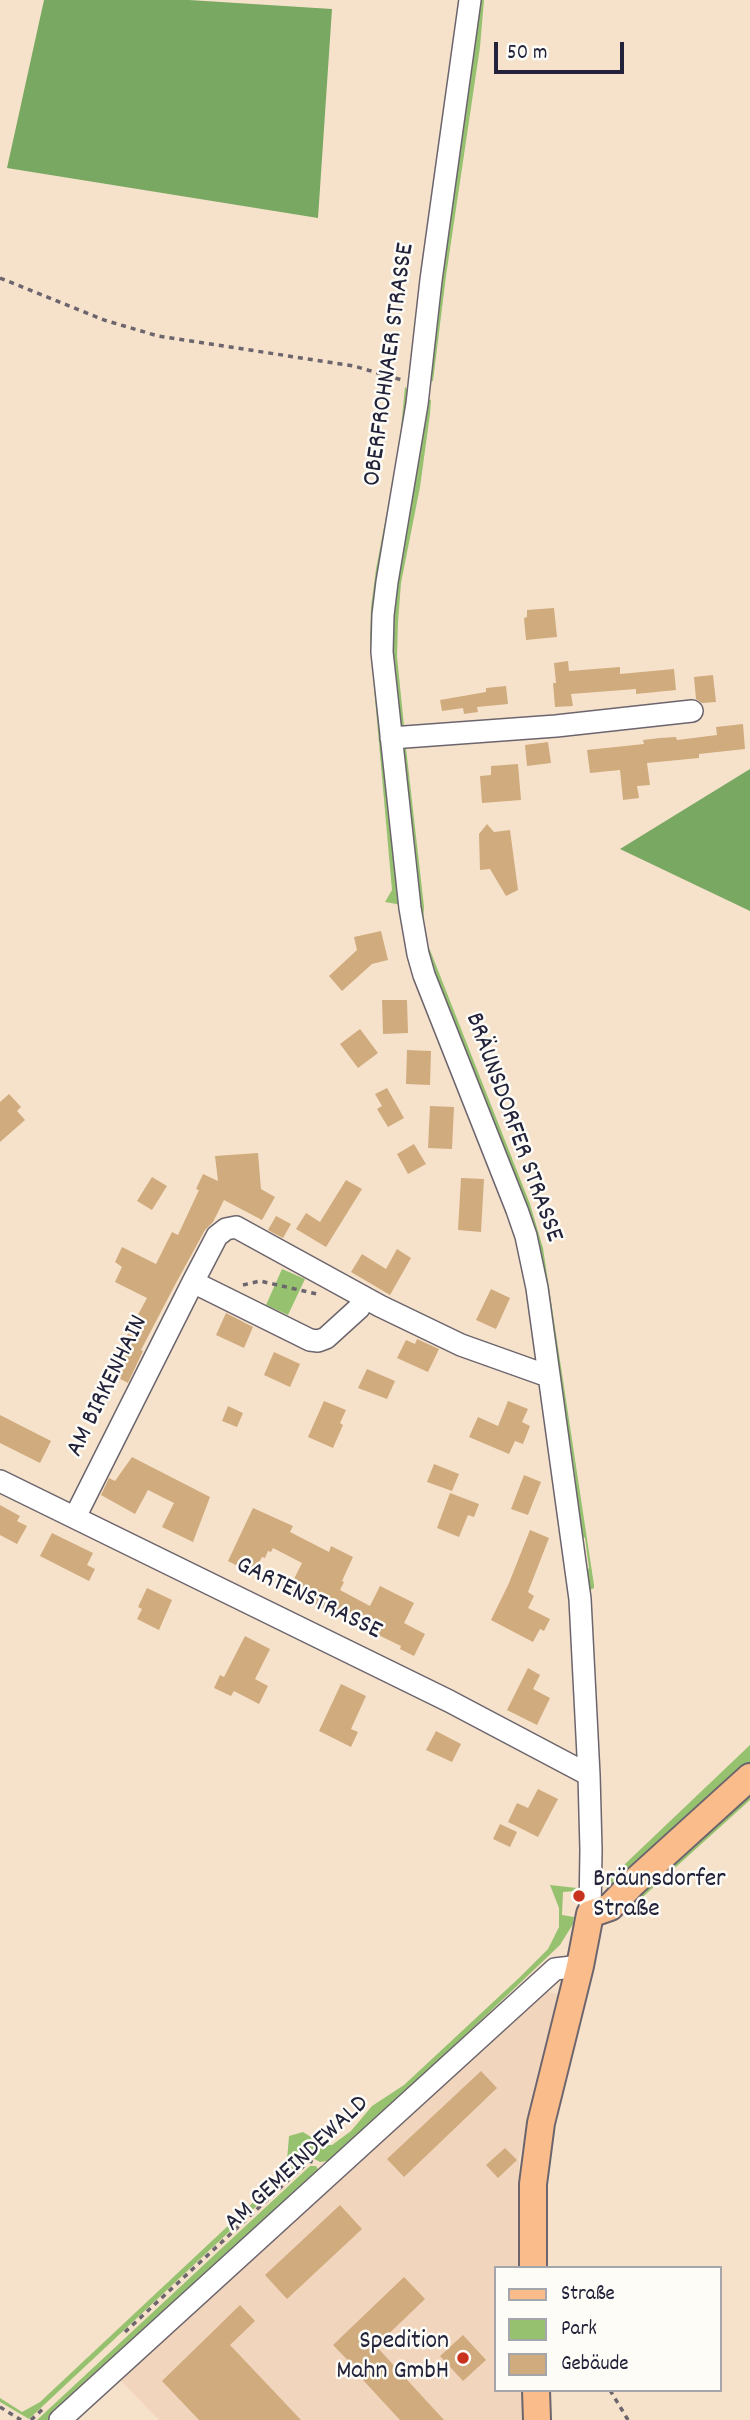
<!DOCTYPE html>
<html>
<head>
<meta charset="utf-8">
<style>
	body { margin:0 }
	#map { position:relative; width:750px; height:2420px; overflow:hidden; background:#f6e2cb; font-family:Dekko,sans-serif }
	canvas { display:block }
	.legend { position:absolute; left:494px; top:2266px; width:228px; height:126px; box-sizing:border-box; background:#fdfcf7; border:2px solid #a5a5ac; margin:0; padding:9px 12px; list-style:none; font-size:21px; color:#22223b }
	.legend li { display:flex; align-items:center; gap:14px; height:35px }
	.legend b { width:35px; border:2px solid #a5a5ac }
	.scale { position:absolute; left:494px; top:42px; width:130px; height:32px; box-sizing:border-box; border:4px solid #22223b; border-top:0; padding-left:9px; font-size:21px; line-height:24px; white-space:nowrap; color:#22223b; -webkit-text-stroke:5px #fdfcf7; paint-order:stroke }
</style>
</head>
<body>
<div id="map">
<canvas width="750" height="2420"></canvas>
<ul class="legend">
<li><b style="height:9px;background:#f9bc8a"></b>Straße</li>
<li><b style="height:19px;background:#96c270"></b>Park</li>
<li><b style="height:19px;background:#d0ab7e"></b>Gebäude</li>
</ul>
<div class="scale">50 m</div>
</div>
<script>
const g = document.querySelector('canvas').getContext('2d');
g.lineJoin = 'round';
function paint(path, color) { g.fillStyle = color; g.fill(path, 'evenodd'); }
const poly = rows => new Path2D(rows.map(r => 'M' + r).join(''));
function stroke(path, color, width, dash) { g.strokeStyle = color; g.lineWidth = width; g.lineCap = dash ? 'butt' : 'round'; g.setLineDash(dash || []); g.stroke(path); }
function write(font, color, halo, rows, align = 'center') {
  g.font = font + ' Dekko,sans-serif'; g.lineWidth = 5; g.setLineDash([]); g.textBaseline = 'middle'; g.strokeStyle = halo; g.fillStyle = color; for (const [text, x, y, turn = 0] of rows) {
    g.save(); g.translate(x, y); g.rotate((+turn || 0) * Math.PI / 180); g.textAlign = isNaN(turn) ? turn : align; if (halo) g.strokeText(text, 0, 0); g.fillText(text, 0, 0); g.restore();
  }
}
const built = poly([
	[543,1991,558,1994,563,2002,519,2158,521,2268,496,2268,496,2390,524,2390,525,2420,159,2420,118,2378,501,2023,511,2026]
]);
const green = poly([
	[477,0,484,0,480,47,446,276,433,381,429,382,434,301],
	[405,387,410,392,388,538,402,905,385,902,392,890,370,642,371,607,376,569,399,449],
	[427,399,431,400,430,414,420,487,401,583,398,622,397,656,404,726,396,725,389,625],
	[401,748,406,748,424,907,423,924,419,920],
	[427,947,430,950,530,1204,543,1248,594,1585,594,1588,588,1591,585,1573,589,1568,585,1538,578,1534,572,1489,576,1483,570,1440,564,1435,544,1278,435,983],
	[282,1269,305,1279,288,1315,266,1305],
	[750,1745,750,1800,625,1913,604,1884],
	[550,1885,577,1888,576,1891,563,1892,562,1915,574,1917,573,1924,560,1945,334,2160,320,2162,311,2157,306,2160,29,2419,0,2402,0,2398,22,2412,40,2402,294,2164,287,2160,289,2136,303,2132,324,2145,332,2145,351,2131,372,2106,404,2085,520,1977,548,1949,559,1927,559,1908],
	[310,2166,316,2166,320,2173,52,2420,37,2420]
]);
const forest = poly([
	[44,0,189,0,332,9,318,218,7,168],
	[750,769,750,911,620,849]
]);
const building = poly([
	[554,608,557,637,526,640,524,618,527,617,527,610],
	[568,661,569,671,620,667,620,674,674,669,676,690,636,694,636,689,571,694,573,706,555,707,553,683,556,683,554,663],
	[713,675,716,702,702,703,696,699,694,677],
	[506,686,508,704,477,707,478,712,464,714,463,708,442,711,440,700,486,692,486,688],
	[743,724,745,749,699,754,699,758,647,763,650,785,637,786,639,798,623,800,620,770,590,773,587,750,644,744,643,740,660,738,676,737,677,740,717,735,716,727],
	[548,742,551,763,527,766,525,745],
	[518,764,521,800,482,803,480,776,491,775,491,766],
	[487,824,494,832,510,830,518,890,506,896,490,869,480,870,479,834],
	[381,931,388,960,372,964,342,991,329,976,357,950,354,937],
	[382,1000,407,1000,408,1033,383,1034],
	[360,1029,378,1053,358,1068,340,1044],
	[407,1050,431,1051,430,1085,406,1084],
	[387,1088,404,1118,388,1127,377,1109,382,1106,375,1094],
	[9,1094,21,1107,17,1111,25,1120,0,1142,0,1102],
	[430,1106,454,1107,452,1149,428,1148],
	[414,1144,426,1164,408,1174,397,1154],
	[258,1153,261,1189,275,1197,262,1220,224,1200,213,1222,205,1230,176,1283,141,1350,143,1351,128,1383,107,1372,147,1298,115,1282,122,1267,115,1262,122,1247,156,1264,172,1232,178,1235,199,1190,196,1189,203,1174,218,1181,215,1156],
	[152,1177,167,1186,152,1210,137,1201],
	[461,1178,484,1179,481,1232,458,1230],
	[346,1180,362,1189,326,1247,296,1229,306,1213,320,1222],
	[276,1216,291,1224,283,1238,268,1230],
	[397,1249,411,1258,390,1295,351,1272,362,1254,386,1269],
	[491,1289,510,1298,496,1329,476,1320],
	[226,1313,253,1327,244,1348,216,1335],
	[417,1339,439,1349,428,1372,397,1358,406,1340,415,1344],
	[274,1352,300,1364,290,1387,264,1375],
	[367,1369,395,1381,387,1399,358,1388],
	[324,1401,346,1410,340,1423,343,1425,333,1448,308,1437],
	[508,1401,528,1409,522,1422,530,1426,523,1444,515,1441,509,1454,469,1437,478,1417,498,1426],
	[228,1406,243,1413,237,1427,222,1421],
	[0,1415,51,1441,40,1463,0,1443],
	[132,1457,210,1497,193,1542,162,1527,174,1503,148,1490,135,1514,101,1495,109,1478,115,1481],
	[434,1464,459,1474,452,1491,427,1482],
	[524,1475,541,1482,528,1515,511,1509],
	[450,1493,479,1504,474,1517,468,1515,459,1537,437,1528],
	[0,1505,20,1516,17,1521,27,1526,17,1544,0,1535],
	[253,1508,293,1526,290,1532,329,1552,331,1546,353,1557,342,1581,344,1582,340,1590,370,1606,380,1586,414,1603,404,1623,425,1634,414,1656,400,1649,401,1646,288,1591,302,1563,273,1548,271,1552,268,1551,265,1558,262,1557,253,1574,228,1561],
	[530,1530,549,1538,528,1592,534,1596,528,1608,550,1619,544,1631,540,1629,533,1642,491,1620,509,1583],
	[52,1533,93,1553,87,1565,95,1569,89,1581,40,1556],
	[147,1588,172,1600,159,1630,137,1619,142,1609,138,1607],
	[245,1636,270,1649,255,1679,268,1686,259,1704,234,1691,231,1696,214,1688,220,1675,224,1677],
	[528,1668,540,1675,533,1689,550,1698,537,1725,507,1710],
	[341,1684,366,1696,351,1729,358,1732,351,1747,319,1731],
	[436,1731,461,1744,452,1762,426,1750],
	[538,1789,558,1799,538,1837,508,1822,517,1803,528,1808],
	[500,1824,517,1832,510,1847,493,1839],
	[481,2071,497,2088,404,2177,387,2159],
	[505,2148,517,2160,498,2178,486,2165],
	[340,2205,362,2229,287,2299,265,2275],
	[404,2277,425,2299,376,2346,444,2420,400,2420,363,2380,365,2378,333,2345],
	[240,2305,255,2321,230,2345,301,2420,199,2420,162,2381],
	[463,2335,486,2360,463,2381,440,2356]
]);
const path = poly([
	[0,278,104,320,158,336,354,366,402,380],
	[243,1285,260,1281,317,1294],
	[125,2332,309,2161,315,2163],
	[610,2390,628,2420],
	[0,2407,21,2420],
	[31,2420,45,2407]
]);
const minor = poly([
	[470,0,431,280,417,404,387,582,383,615,382,652,410,908,418,954,424,975,517,1210,526,1236,537,1288,580,1599,589,1775,591,1850,590,1914],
	[391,738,556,726,692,711],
	[193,1282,310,1340,318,1341,326,1338,359,1308,365,1298],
	[0,1481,449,1701,589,1775],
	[75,1517,193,1282,217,1236,226,1229,236,1227,380,1306,461,1345,548,1376],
	[60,2420,555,1969,580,1966]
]);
const major = poly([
	[533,2268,533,2184,541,2123,580,1966,590,1914,610,1907,633,1883,750,1777],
	[536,2390,537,2420]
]);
const markers = [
	[579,1896,7,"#c8321e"],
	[463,2358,7,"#c8321e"]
];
const streetNames = [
	["OBERFROHNAER STRASSE",391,365,-82],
	["BRÄUNSDORFER STRASSE",512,1128,70],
	["AM BIRKENHAIN",109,1387,-64],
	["GARTENSTRASSE",308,1600,26],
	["AM GEMEINDEWALD",298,2165,-43]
];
const poiNames = [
	["Bräunsdorfer",593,1881],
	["Straße",593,1911],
	["Spedition",449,2343,"right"],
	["Mahn GmbH",449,2373,"right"]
];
paint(built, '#f2d5bd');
paint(green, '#96c270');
paint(forest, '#78a862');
paint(building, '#d0ab7e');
stroke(minor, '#6c656d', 24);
stroke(major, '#6c656d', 30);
stroke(path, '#6c656d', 3.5, [5, 5]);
stroke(minor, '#fff', 21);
stroke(major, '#f9bc8a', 26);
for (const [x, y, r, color] of markers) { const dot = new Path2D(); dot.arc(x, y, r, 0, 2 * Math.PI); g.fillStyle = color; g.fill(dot); stroke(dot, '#fdfcf7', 2.5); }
write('26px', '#22223b', '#fdfcf7', streetNames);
write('26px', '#22223b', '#fdfcf7', poiNames, 'left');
</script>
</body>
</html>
